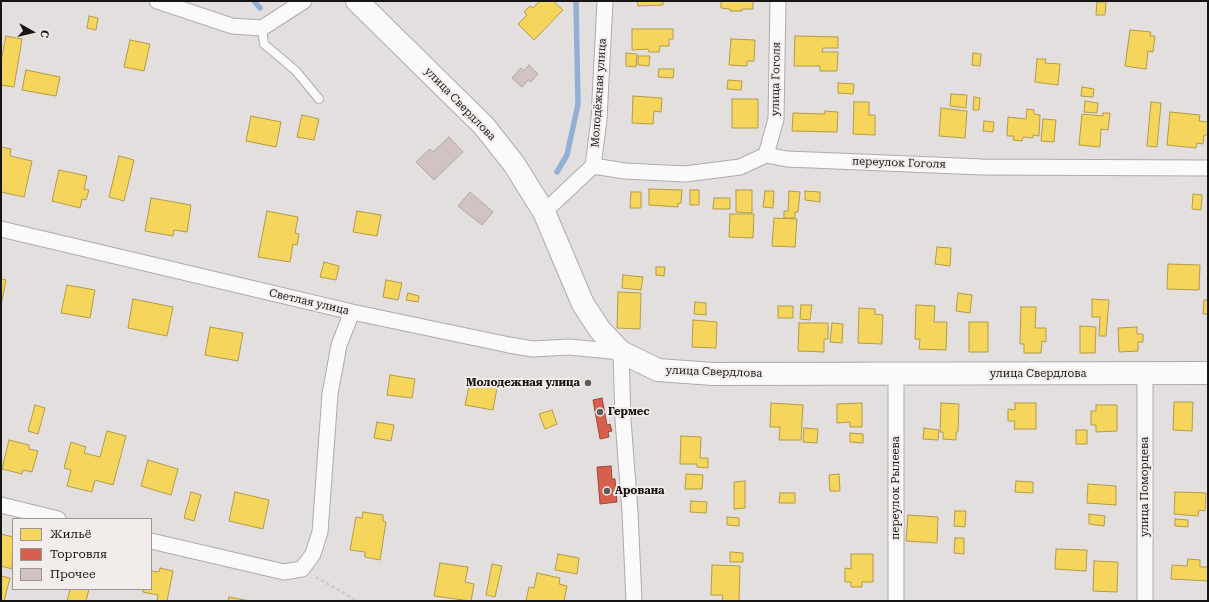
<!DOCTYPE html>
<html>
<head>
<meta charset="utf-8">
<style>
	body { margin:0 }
	#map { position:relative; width:1209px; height:602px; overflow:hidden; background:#e3dfdf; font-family:"Roboto Serif",serif }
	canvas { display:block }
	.frame { position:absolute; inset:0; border:2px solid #171514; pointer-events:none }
	.legend { position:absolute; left:12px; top:518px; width:140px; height:72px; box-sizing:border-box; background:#f2eceb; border:1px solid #9a9695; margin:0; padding:5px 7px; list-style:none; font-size:12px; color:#171514 }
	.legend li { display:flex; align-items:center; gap:8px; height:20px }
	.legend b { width:20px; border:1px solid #9a9695 }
	.north { position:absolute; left:12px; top:12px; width:40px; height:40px; -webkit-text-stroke:3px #f2eceb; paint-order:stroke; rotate:98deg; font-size:11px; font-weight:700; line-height:16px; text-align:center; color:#171514 }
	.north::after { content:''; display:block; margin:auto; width:14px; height:18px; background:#171514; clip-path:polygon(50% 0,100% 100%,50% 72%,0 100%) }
</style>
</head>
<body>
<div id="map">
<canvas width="1209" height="602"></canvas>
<div class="frame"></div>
<ul class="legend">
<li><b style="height:11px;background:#f6d55c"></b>Жильё</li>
<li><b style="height:11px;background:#d6604d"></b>Торговля</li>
<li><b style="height:11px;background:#d2c2c1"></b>Прочее</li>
</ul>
<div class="north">С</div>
</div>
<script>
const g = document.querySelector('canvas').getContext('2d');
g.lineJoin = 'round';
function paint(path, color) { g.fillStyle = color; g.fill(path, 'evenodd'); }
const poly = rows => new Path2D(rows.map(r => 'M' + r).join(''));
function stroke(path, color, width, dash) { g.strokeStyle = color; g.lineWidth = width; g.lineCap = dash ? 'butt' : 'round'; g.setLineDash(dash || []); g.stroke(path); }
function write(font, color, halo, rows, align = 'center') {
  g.font = font + ' "Roboto Serif",serif'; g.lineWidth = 4; g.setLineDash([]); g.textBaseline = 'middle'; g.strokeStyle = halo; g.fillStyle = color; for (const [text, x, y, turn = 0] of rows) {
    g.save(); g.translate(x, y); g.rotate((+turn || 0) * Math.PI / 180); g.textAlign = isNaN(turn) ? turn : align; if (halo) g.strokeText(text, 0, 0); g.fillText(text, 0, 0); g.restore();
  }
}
const homes = poly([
	[540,1,553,1,563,10,534,40,518,24,527,15,524,12,530,6,533,8,540,1],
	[637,1,663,1,663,5,638,6,637,1],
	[721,1,753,1,753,9,742,9,742,11,730,11,730,9,721,8,721,1],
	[1097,2,1106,2,1105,15,1096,15,1097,2],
	[89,16,98,18,96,30,87,28,89,16],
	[632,29,673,29,673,39,669,39,669,46,660,46,659,52,649,52,648,49,632,50,632,29],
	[1130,30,1151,32,1150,36,1155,36,1153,52,1148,51,1146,69,1125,66,1130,30],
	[6,36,22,39,14,87,1,85,1,61,6,36],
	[795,36,838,37,838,48,823,48,822,52,838,52,837,71,820,71,820,66,794,66,795,36],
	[731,39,755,40,754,61,747,61,747,66,729,65,731,39],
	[130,40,150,44,144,71,124,67,130,40],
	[626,53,637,54,636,67,626,66,626,53],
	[973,53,981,54,980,66,972,65,973,53],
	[638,56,650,56,649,66,638,65,638,56],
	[1037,59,1046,59,1045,63,1060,64,1058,85,1035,82,1037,59],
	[659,69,674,69,673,78,658,77,659,69],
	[26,70,60,77,56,96,22,90,26,70],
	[728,80,742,81,741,90,727,89,728,80],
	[838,83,854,84,853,94,838,93,838,83],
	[1082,87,1094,89,1093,97,1081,96,1082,87],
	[951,94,967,95,966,108,950,106,951,94],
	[633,96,662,98,661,112,654,111,653,124,632,123,633,96],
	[974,97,980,98,979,110,973,110,974,97],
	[732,99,758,99,758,128,732,128,732,99],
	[1085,101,1098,103,1097,113,1084,112,1085,101],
	[854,102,869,102,869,115,875,115,875,135,853,134,854,102],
	[1151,102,1161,103,1157,147,1147,146,1151,102],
	[941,108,967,111,965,138,939,136,941,108],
	[1027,109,1034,110,1034,114,1040,115,1039,136,1033,135,1033,138,1023,137,1022,141,1013,140,1014,136,1007,136,1008,117,1026,119,1027,109],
	[825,111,838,112,837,132,792,131,793,113,825,114,825,111],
	[1170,112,1200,115,1199,121,1208,122,1208,135,1204,135,1203,144,1197,143,1196,148,1167,145,1170,112],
	[1103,113,1110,113,1108,130,1101,129,1100,147,1079,145,1082,114,1103,116,1103,113],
	[302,115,319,119,314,140,297,137,302,115],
	[251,116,281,122,276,147,246,141,251,116],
	[1043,119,1056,120,1054,142,1041,141,1043,119],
	[984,121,994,122,993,132,983,131,984,121],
	[1,147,11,149,10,156,32,161,24,197,1,192,1,147],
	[119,156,134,160,124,201,109,197,119,156],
	[59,170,87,176,84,189,89,190,86,200,82,199,80,208,52,201,59,170],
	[649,189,682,190,681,203,678,203,678,207,649,205,649,189],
	[690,190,699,190,699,205,690,205,690,190],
	[736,190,752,190,752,213,736,212,736,190],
	[765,191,774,191,773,208,763,207,765,191],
	[789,191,800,192,798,212,795,212,795,218,784,218,784,211,788,211,789,191],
	[805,191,820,192,820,202,805,200,805,191],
	[631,192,641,192,641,208,630,208,631,192],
	[1193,194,1202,195,1201,210,1192,209,1193,194],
	[151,198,191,205,187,232,174,230,173,236,145,231,151,198],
	[714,198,730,198,730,209,713,209,714,198],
	[267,211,298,217,295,233,299,234,297,245,293,244,290,262,258,257,267,211],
	[357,211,381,215,377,236,353,232,357,211],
	[730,214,754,214,753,238,729,237,730,214],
	[774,218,797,219,795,247,772,246,774,218],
	[937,247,951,248,950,266,935,264,937,247],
	[324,262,339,266,336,280,320,277,324,262],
	[1168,264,1200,265,1199,290,1167,289,1168,264],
	[656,267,665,267,664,276,656,275,656,267],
	[623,275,643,277,641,290,622,288,623,275],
	[1,279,6,280,1,306,1,279],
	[386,280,402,283,398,300,383,297,386,280],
	[67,285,95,290,90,318,61,313,67,285],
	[618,292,641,293,640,329,617,328,618,292],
	[408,293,419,296,418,302,406,300,408,293],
	[958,293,972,295,970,313,956,311,958,293],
	[133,299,173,307,167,336,128,328,133,299],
	[1092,299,1109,300,1106,336,1099,336,1100,317,1092,317,1092,299],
	[1204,300,1208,300,1208,351,1208,314,1203,314,1204,300],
	[695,302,706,303,706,315,694,314,695,302],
	[801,305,812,305,810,320,800,319,801,305],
	[916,305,935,306,934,322,947,322,946,350,919,349,920,339,915,339,916,305],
	[778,306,793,306,793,318,778,318,778,306],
	[1021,307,1036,307,1035,328,1046,328,1046,342,1042,341,1041,353,1024,353,1024,344,1020,344,1021,307],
	[859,308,875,309,875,314,883,315,882,344,858,343,859,308],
	[693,320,717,322,716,348,692,347,693,320],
	[969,322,988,322,988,352,969,352,969,322],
	[799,323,828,323,828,339,824,339,824,352,798,351,799,323],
	[832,323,843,324,842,343,830,342,832,323],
	[1080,326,1096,327,1095,353,1080,353,1080,326],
	[210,327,243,333,238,361,205,355,210,327],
	[1137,327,1137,334,1143,334,1143,342,1138,342,1138,351,1119,352,1118,328,1137,327],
	[390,375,415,379,412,398,387,395,390,375],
	[471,377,498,382,493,410,465,405,471,377],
	[1174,402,1193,402,1192,431,1173,430,1174,402],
	[771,403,803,405,801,440,779,440,780,427,770,427,771,403],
	[862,403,862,427,850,427,850,422,837,423,837,404,862,403],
	[941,403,959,404,958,432,956,432,956,440,943,439,943,432,940,432,941,403],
	[1015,403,1036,403,1036,429,1014,429,1015,421,1008,421,1008,409,1015,410,1015,403],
	[35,405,45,408,38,434,28,431,35,405],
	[1096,405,1117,405,1117,431,1096,432,1096,425,1091,425,1091,411,1096,411,1096,405],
	[552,410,557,424,545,429,539,414,552,410],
	[377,422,394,425,391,441,374,438,377,422],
	[804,428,818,429,817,443,803,442,804,428],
	[924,428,939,430,938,440,923,439,924,428],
	[1076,430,1087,430,1087,444,1076,444,1076,430],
	[107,431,126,436,113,485,95,480,92,492,67,486,71,470,64,468,71,442,86,447,84,453,100,457,107,431],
	[850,433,863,434,863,443,850,442,850,433],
	[681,436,701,437,700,458,708,458,708,468,697,467,697,464,680,464,681,436],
	[9,440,29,445,29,449,38,451,32,472,23,470,22,474,2,469,9,440],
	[148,460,178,469,171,495,141,486,148,460],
	[686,474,703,475,702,489,685,489,686,474],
	[839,474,840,491,830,491,829,475,839,474],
	[745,481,745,508,734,509,734,482,745,481],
	[1016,481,1033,482,1033,493,1015,492,1016,481],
	[1088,484,1116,486,1116,505,1087,503,1088,484],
	[191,492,201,495,194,521,184,518,191,492],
	[235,492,269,500,263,529,229,521,235,492],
	[1175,492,1206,493,1205,511,1199,510,1198,516,1174,514,1175,492],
	[780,493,795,493,795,503,779,503,780,493],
	[691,501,707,502,706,513,690,512,691,501],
	[955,511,966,511,965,527,954,526,955,511],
	[363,512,383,515,383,521,386,522,380,560,365,557,365,552,350,550,356,517,362,518,363,512],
	[1089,514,1105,516,1104,526,1089,524,1089,514],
	[908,515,938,517,937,543,906,541,908,515],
	[727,517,739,518,739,526,727,525,727,517],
	[1175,519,1188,520,1188,527,1175,526,1175,519],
	[1,534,13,537,12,569,1,566,1,534],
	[955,538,964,538,964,554,954,553,955,538],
	[1056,549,1087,550,1086,571,1055,569,1056,549],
	[730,552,743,553,743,562,730,562,730,552],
	[558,554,579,558,577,574,555,570,558,554],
	[851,554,873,554,873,582,862,582,862,587,851,587,851,582,845,582,845,568,851,569,851,554],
	[1188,559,1200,560,1200,567,1208,567,1208,581,1171,579,1172,565,1187,566,1188,559],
	[1094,561,1118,562,1117,592,1093,591,1094,561],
	[440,563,468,567,465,582,474,584,471,601,434,596,440,563],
	[492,564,502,566,495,597,486,595,492,564],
	[712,565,740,566,739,601,722,601,723,595,711,595,712,565],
	[160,568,173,571,167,601,157,601,158,595,143,592,143,589,151,589,151,571,159,572,160,568],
	[537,573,560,578,559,584,567,586,564,601,526,601,529,587,534,588,537,573],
	[1,576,10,578,4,601,1,600,1,576],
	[67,589,89,589,86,601,67,601,70,590,67,589],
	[229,597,250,601,228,601,229,597]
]);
const shops = poly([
	[602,398,607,425,610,424,612,431,608,432,609,437,600,439,593,400,602,398],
	[611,466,612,479,615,479,617,502,600,504,597,467,611,466]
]);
const stream = poly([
	[254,1,260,8],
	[557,172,567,155,578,104,576,1]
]);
const building = poly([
	[529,65,538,74,531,82,528,80,522,87,512,78,521,68,524,71,529,65],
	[449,137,463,152,434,180,416,162,430,149,433,152,449,137],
	[470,192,493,212,482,225,458,206,470,192]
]);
const path = poly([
	[316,577,357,601]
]);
const lane = poly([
	[262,28,264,44,296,71,319,99]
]);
const street = poly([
	[157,1,232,26,262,28,304,1],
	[766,155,776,119,778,1],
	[593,166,625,171,685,174,740,167,766,155,787,159,982,167,1208,168],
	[544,212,593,166,599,119,605,1],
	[1,229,352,312,509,345,533,349,569,347,621,352,623,420,630,512,634,601],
	[1145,373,1145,601],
	[1,505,58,519],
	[151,541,284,572,302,569,313,554,320,532,330,394,339,345,352,312],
	[896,601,896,374]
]);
const secondary = poly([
	[357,1,484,126,514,164,544,212,583,304,600,330,621,352,658,370,713,374,1208,373]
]);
const markers = [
	[588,383,4,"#5e5c5b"],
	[600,412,4,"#5e5c5b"],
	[607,491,4,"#5e5c5b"]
];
const streetNames = [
	["улица Гоголя",776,79,-89],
	["Молодёжная улица",599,93,-86],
	["улица Свердлова",460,104,46],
	["переулок Гоголя",899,163,2],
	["Светлая улица",309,302,13],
	["улица Свердлова",714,372,2],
	["улица Свердлова",1038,374],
	["улица Поморцева",1145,487,-90],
	["переулок Рылеева",896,488,-90]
];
const poiNames = [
	["Молодежная улица",580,383,"right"],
	["Гермес",608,412],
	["Арована",615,491]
];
paint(homes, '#f6d55c');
stroke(homes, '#b39b46', 1);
paint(shops, '#d6604d');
stroke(shops, '#9d4a3c', 1);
stroke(stream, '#92afd4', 5.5);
paint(building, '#d2c2c1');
stroke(building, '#aca9a9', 1);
stroke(lane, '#aeabaa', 10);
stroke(street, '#aeabaa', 17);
stroke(secondary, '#aeabaa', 24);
stroke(path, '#cccbcb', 2.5, [3, 3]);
stroke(lane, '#fbfafa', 8);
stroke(street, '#fbfafa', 15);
stroke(secondary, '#fbfafa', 22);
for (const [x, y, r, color] of markers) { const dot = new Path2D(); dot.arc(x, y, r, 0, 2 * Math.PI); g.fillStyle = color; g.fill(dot); stroke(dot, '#f2eceb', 1.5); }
write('11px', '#171514', '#f2eceb', streetNames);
write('bold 11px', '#171514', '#f2eceb', poiNames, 'left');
</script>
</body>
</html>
